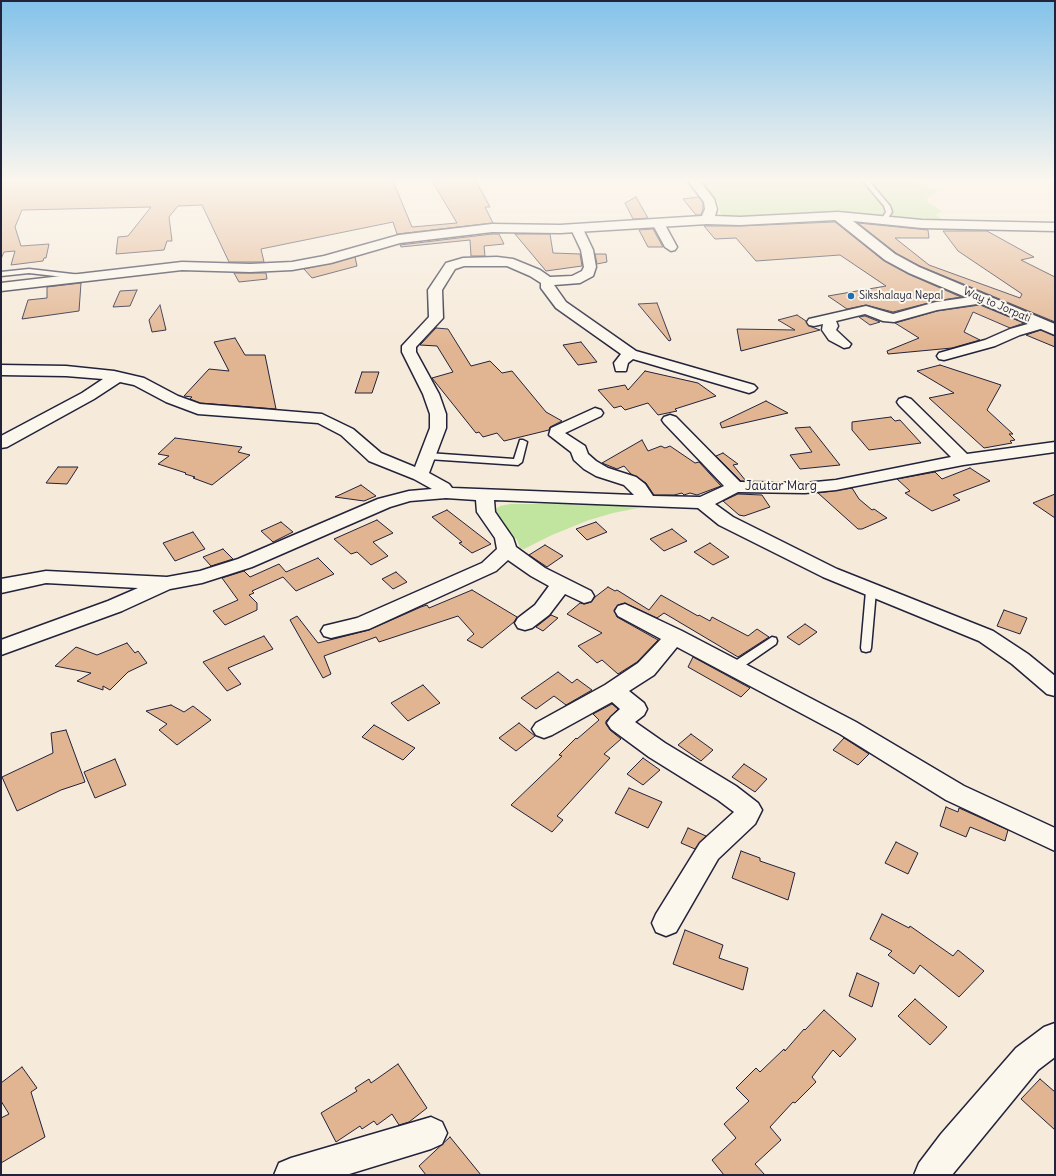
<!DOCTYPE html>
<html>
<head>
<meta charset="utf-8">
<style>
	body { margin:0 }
	#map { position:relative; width:1056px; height:1176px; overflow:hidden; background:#f6eada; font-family:Delius,sans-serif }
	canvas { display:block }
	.frame { position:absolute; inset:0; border:2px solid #22223b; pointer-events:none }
</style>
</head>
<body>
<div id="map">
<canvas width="1056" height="1176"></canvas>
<div class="frame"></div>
</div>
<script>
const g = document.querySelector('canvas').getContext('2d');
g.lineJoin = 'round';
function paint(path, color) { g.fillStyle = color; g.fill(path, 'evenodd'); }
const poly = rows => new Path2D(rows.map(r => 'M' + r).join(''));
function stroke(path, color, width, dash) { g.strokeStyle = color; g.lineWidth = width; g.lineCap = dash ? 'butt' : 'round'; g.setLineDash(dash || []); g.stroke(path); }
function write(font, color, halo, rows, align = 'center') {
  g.font = font + ' Delius,sans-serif'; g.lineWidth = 4; g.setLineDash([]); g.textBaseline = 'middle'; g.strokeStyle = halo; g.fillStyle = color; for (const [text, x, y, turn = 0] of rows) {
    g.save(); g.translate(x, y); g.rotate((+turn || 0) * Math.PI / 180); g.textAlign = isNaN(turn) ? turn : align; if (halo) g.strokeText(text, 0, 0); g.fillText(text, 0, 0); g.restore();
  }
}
const green = poly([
	[701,181,911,181,938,191,927,198,928,202,942,211,936,215,948,223,833,212,725,217,720,213,719,204],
	[510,504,554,504,648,506,613,513,589,520,552,535,524,549,520,548,517,540,492,513,500,506]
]);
const building = poly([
	[1,181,393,181,412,227,457,223,432,181,476,181,490,207,485,207,493,223,397,234,393,222,261,249,264,262,229,262,202,205,178,206,169,217,172,241,167,241,164,250,116,254,118,237,128,236,151,207,22,210,15,227,21,246,49,244,46,258,44,258,43,261,11,265,15,251,4,252,1,259,1,181],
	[636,197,648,218,633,219,625,203,636,197],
	[699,197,703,203,703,209,701,215,696,215,683,199,699,197],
	[835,222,884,261,908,274,961,297,936,301,893,312,866,305,847,309,828,296,886,286,840,255,756,261,736,238,715,239,704,226,740,226,835,222],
	[858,223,928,230,929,238,895,238,929,265,1020,298,1022,294,958,251,943,231,987,231,1034,257,1021,260,1055,277,1055,322,920,266,896,253,858,223],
	[653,229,663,247,648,247,639,230,653,229],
	[492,234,499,234,504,244,484,246,485,256,471,256,470,240,401,247,400,245,492,234],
	[515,234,550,234,553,253,580,254,582,266,546,271,515,234],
	[595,254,606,254,607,262,597,264,595,254],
	[355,257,357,266,312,278,304,269,355,257],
	[234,273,266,273,267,279,239,282,234,273],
	[81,283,79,311,22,319,28,300,47,298,47,287,81,283],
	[137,290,130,306,113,307,120,291,137,290],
	[657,303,671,340,669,341,638,304,657,303],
	[160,305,166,330,152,332,149,320,160,305],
	[980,305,1024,323,1010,328,973,312,964,332,980,340,952,348,888,354,887,351,919,338,895,323,937,311,980,305],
	[797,315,806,321,809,326,820,330,741,351,737,329,795,330,778,320,797,315],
	[865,316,880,322,870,325,859,317,865,316],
	[436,328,448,329,471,366,490,361,502,373,512,371,546,412,562,421,550,427,549,430,504,441,497,433,483,437,479,432,476,433,432,378,453,372,437,346,420,345,436,328],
	[1041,330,1055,336,1055,347,1026,335,1041,330],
	[235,338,245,355,265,355,276,409,200,403,190,399,192,397,184,396,209,369,229,371,214,342,235,338],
	[581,342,597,362,578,365,563,345,581,342],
	[940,365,1001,385,987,410,1013,434,1009,434,1015,440,1010,441,1012,443,984,448,929,398,954,393,917,371,940,365],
	[645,371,698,383,716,396,675,409,677,411,658,415,648,403,625,410,621,406,614,408,598,390,625,385,628,390,645,371],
	[362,372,379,372,372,393,355,393,362,372],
	[766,401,788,413,722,428,720,423,766,401],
	[891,417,895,421,900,420,921,443,869,450,852,430,852,422,891,417],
	[810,427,840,465,800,469,790,455,812,452,795,428,810,427],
	[175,438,242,447,238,452,250,455,212,485,193,478,195,477,185,474,186,473,158,464,169,456,158,454,175,438],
	[642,440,648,451,661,446,665,448,670,446,695,463,699,462,721,486,697,495,690,493,684,495,682,493,674,495,654,495,646,483,631,474,624,466,617,469,602,463,642,440],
	[723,453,738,464,733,465,746,481,741,481,716,456,723,453],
	[58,467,78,467,67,484,46,483,58,467],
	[970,468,990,481,953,495,960,500,932,511,905,493,910,491,897,479,935,472,942,479,970,468],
	[361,485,376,496,364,501,335,497,361,485],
	[852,488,859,499,872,510,874,509,887,518,862,529,858,529,818,493,852,488],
	[738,494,762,495,770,507,744,516,739,515,723,501,738,494],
	[1055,494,1055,518,1033,503,1055,494],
	[447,510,491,544,472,553,459,543,462,542,432,517,447,510],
	[377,520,393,533,373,542,388,556,371,565,357,552,351,554,334,539,377,520],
	[281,522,293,532,273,542,261,531,281,522],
	[596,522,607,532,587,540,576,529,596,522],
	[672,529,687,541,664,551,650,539,672,529],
	[193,532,205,549,175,561,163,543,193,532],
	[710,543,729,557,713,565,694,552,710,543],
	[545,545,563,556,547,567,529,555,545,545],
	[223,549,233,559,211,566,203,557,223,549],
	[318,558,334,574,296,591,283,577,252,591,254,593,249,595,257,603,257,610,225,625,213,611,238,600,222,578,244,571,250,577,279,564,286,572,318,558],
	[396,572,407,582,393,589,382,579,396,572],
	[608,587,615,591,617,590,649,610,661,595,698,616,699,615,710,621,712,617,748,636,757,629,769,637,738,657,664,613,657,618,625,603,618,605,614,610,617,617,658,640,637,662,618,674,602,660,597,663,578,646,602,633,567,614,580,603,584,604,591,602,595,597,608,587],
	[472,590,517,617,514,622,482,648,467,640,474,634,458,616,379,642,376,637,324,656,331,674,323,678,290,620,297,616,318,643,369,630,421,607,427,605,429,608,472,590],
	[1004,610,1027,618,1020,634,997,626,1004,610],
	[551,615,558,618,543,631,536,627,551,615],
	[805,624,817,632,799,645,787,637,805,624],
	[264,636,273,649,228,668,241,684,227,691,203,662,264,636],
	[127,643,135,653,138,651,147,663,128,672,110,690,103,686,103,690,77,681,91,673,55,666,76,647,97,655,127,643],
	[693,657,750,688,741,697,688,667,693,657],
	[558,672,572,683,577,679,592,690,566,705,554,696,536,709,521,698,558,672],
	[423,685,440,703,408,721,391,703,423,685],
	[612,704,618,709,606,721,606,724,610,730,621,739,604,754,610,758,557,816,563,820,552,832,511,805,562,756,559,755,576,738,577,739,599,720,593,714,612,704],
	[171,705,184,712,193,706,211,720,177,745,159,730,167,724,146,711,171,705],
	[519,723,535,736,516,751,499,738,519,723],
	[374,725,397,738,415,748,403,760,362,737,374,725],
	[66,730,85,782,61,790,17,811,2,777,53,753,51,733,66,730],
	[691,734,713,750,701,761,678,745,691,734],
	[844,738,869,754,858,765,833,750,844,738],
	[643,758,660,770,643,785,627,774,643,758],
	[115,759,126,785,95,798,84,772,115,759],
	[744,764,767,779,755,792,732,777,744,764],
	[629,788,662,802,648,828,615,813,629,788],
	[946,807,958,812,959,808,1008,830,1005,841,970,827,966,837,940,826,946,807],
	[688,828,706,836,695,849,681,843,688,828],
	[896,842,918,853,908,874,885,863,896,842],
	[741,851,760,858,760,861,795,873,788,900,732,878,741,851],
	[882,914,909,928,910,926,953,956,958,950,984,971,959,997,920,965,914,974,888,955,892,951,870,939,882,914],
	[685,930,723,945,719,958,748,968,743,990,673,964,685,930],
	[857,973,879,983,872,1007,849,996,857,973],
	[915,999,947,1027,930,1045,898,1016,915,999],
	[824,1010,856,1039,840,1057,833,1050,812,1077,816,1082,795,1103,793,1102,770,1127,781,1140,755,1164,765,1175,724,1175,712,1160,736,1138,724,1124,749,1101,736,1088,756,1068,760,1072,784,1049,785,1051,804,1029,805,1030,824,1010],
	[398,1064,427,1108,409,1122,399,1125,392,1114,377,1125,374,1121,362,1129,360,1126,336,1142,321,1113,357,1091,355,1088,369,1079,371,1083,398,1064],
	[22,1067,37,1088,31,1092,45,1137,1,1163,1,1118,9,1114,1,1101,1,1083,22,1067],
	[1040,1079,1055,1092,1055,1130,1021,1099,1040,1079],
	[450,1137,481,1175,426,1175,419,1166,450,1137]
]);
const lane = poly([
	[863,181,869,181,890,206,892,212,886,221,881,220,886,212,884,206,863,181],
	[29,269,81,275,84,277,81,279,29,273,1,276,1,272,29,269],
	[520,440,523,440,527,442,522,462,518,465,428,459,424,456,428,453,514,459,520,440],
	[871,588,876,591,871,648,870,651,866,652,862,651,861,648,866,591,871,588],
	[772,637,776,638,777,641,776,644,737,671,729,671,728,668,729,665,772,637]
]);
const street = poly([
	[658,220,664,223,677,247,675,250,671,251,665,247,652,223,658,220],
	[577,225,583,229,593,250,596,267,593,276,580,283,554,285,566,302,636,351,754,385,757,388,754,391,749,393,633,359,628,363,626,371,616,371,614,363,621,354,556,308,541,288,541,283,530,276,507,266,464,266,455,269,442,290,443,318,416,347,416,352,439,394,446,414,446,428,429,473,449,484,452,488,634,495,624,485,596,476,584,469,574,460,571,452,549,435,551,428,595,408,601,410,603,413,601,416,565,433,585,446,588,454,596,461,608,468,636,477,645,484,653,496,700,497,724,486,664,423,662,420,664,417,670,415,676,417,740,482,805,483,836,480,951,457,899,405,897,402,899,399,905,397,911,399,967,454,1055,442,1055,452,963,465,836,490,805,493,738,492,715,504,733,517,837,569,993,631,1028,654,1055,676,1055,696,1047,694,1012,664,979,641,823,577,719,525,698,508,494,500,495,512,513,538,516,547,545,568,591,591,594,596,591,601,584,603,565,594,549,615,532,628,525,630,518,628,515,623,518,618,535,605,549,586,531,576,508,560,496,571,369,629,331,638,324,636,321,631,324,626,357,618,482,563,497,549,495,538,477,512,476,500,446,498,410,501,390,507,252,567,202,583,170,589,122,611,1,655,1,640,108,601,138,588,46,583,1,593,1,579,46,571,167,577,200,571,238,559,378,499,409,491,432,489,414,479,369,461,341,435,318,423,198,414,166,402,134,385,120,382,94,399,7,447,1,448,1,436,82,393,103,379,66,376,1,375,1,365,66,366,114,371,144,378,178,396,200,404,322,414,353,429,381,453,415,467,430,428,430,414,423,394,402,352,402,346,429,317,428,290,446,263,463,258,497,257,513,259,540,270,550,277,572,276,582,271,584,267,581,250,571,229,577,225],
	[985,295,990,296,992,299,990,302,937,310,894,322,883,321,865,314,836,321,838,326,836,330,851,344,849,347,844,348,829,340,822,330,823,324,814,326,809,325,807,322,809,319,866,306,893,314,936,302,985,295],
	[1042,320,1047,321,1049,324,1047,327,1020,335,995,346,944,360,939,359,937,356,939,353,985,340,1010,329,1042,320],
	[625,604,682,631,856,722,964,786,1055,828,1055,851,946,800,840,734,677,647,654,675,629,691,644,703,647,709,644,715,635,722,665,743,736,786,758,803,762,810,755,824,718,859,676,932,666,936,656,932,652,923,656,914,700,843,734,812,718,800,649,757,611,729,607,723,611,717,620,709,612,702,552,735,544,738,536,735,532,729,536,723,605,685,638,663,661,639,618,616,615,611,618,606,625,604],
	[1055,1023,1055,1057,1038,1070,952,1175,914,1175,919,1163,941,1134,1016,1048,1044,1027,1055,1023],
	[431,1117,442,1122,447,1133,442,1144,431,1149,346,1175,274,1175,279,1163,291,1158,431,1117]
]);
const secondary = poly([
	[688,181,700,181,714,199,717,209,715,216,740,217,838,212,922,220,1055,223,1055,231,922,228,853,221,895,254,919,267,1055,324,1055,335,909,273,885,260,835,220,740,225,707,224,560,233,492,232,400,243,331,263,292,270,250,272,182,270,1,291,1,283,182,262,250,264,292,262,324,256,399,235,492,224,560,225,702,216,705,209,704,202,688,181]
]);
const markers = [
	[851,296,4,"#1f6fb2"]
];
const farPoinames = [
	["Sikshalaya Nepal",859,296]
];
const farStreetnames = [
	["Way to Jorpati",997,305,23]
];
const streetNames = [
	["Jautar Marg",781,486]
];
paint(green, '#c1e59f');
paint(building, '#e2b592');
stroke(building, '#22223b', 1);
stroke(lane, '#22223b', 3);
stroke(street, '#22223b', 3);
stroke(secondary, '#22223b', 3);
paint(lane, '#fbf7ec');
paint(street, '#fbf7ec');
paint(secondary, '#fbf7ec');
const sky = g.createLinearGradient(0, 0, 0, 346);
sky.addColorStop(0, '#83c2ea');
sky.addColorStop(0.52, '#fbf6ee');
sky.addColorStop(1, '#fbf6ee00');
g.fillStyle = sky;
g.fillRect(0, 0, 1056, 346);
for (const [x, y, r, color] of markers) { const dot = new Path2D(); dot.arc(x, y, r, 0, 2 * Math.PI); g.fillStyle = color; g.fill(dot); stroke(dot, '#fbf7ec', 1.5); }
write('11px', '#22223b', '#fbf7ec', farPoinames, 'left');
write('11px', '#22223b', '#fbf7ec', farStreetnames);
write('13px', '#22223b', '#fbf7ec', streetNames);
</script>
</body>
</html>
